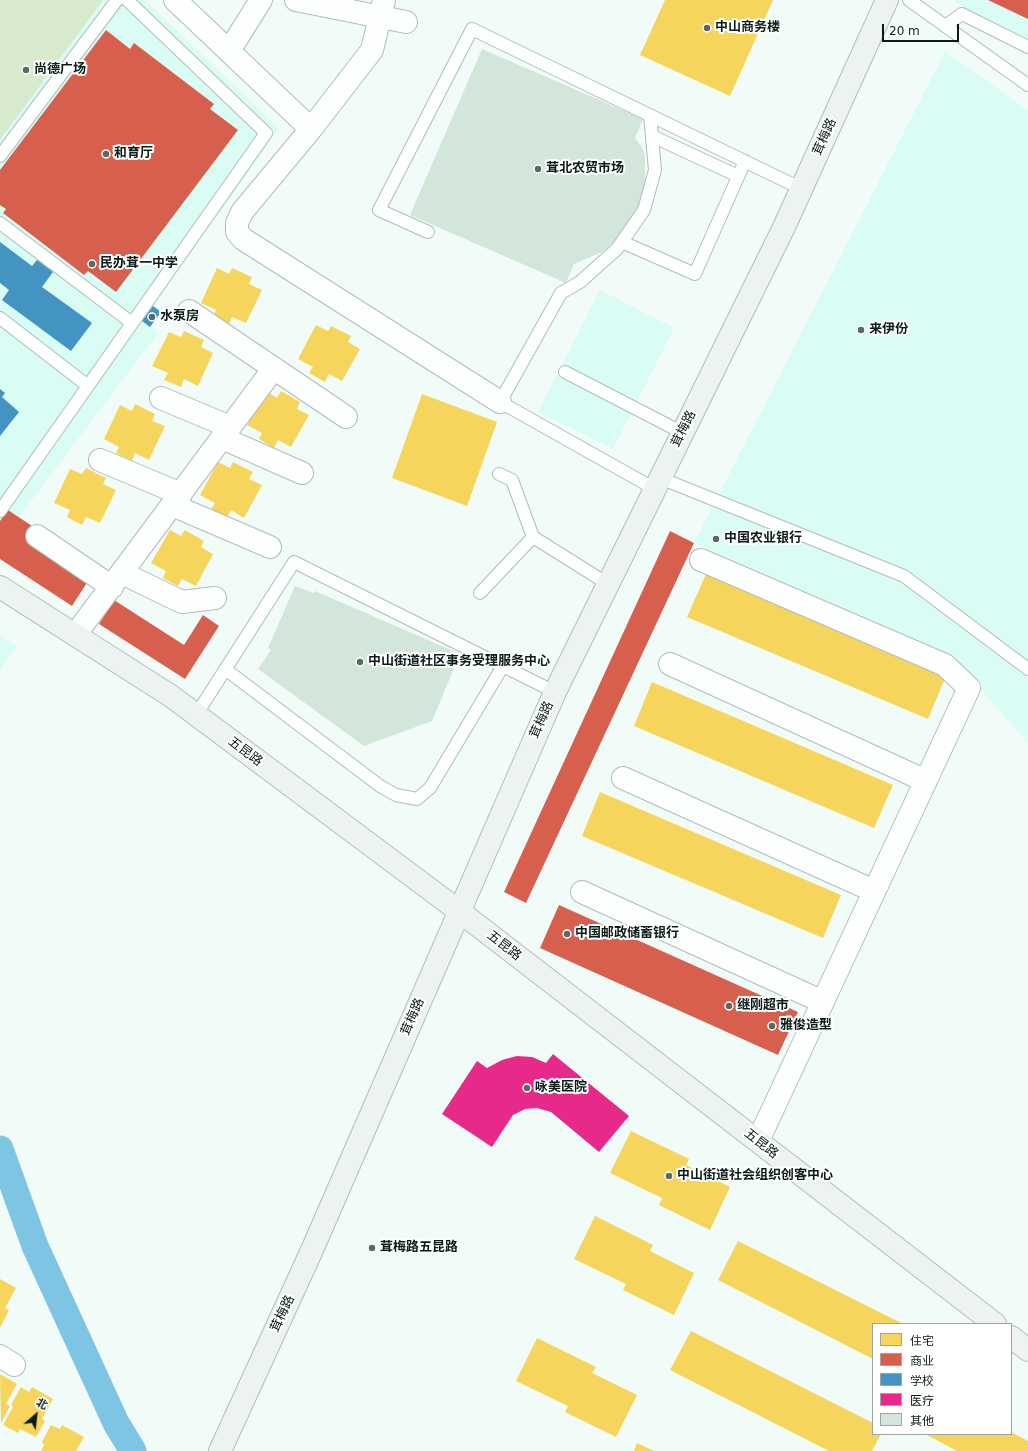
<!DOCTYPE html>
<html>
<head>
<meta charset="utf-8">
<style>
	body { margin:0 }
	#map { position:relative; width:1028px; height:1451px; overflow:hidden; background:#f1fbf8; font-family:"DejaVu Sans","Noto Sans SC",sans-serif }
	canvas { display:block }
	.legend { position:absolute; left:872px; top:1323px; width:140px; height:112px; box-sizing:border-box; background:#fff; border:1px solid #9da4a3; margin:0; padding:5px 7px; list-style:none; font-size:12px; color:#0a1b18 }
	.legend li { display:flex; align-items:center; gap:8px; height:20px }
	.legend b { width:20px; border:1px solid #9da4a3 }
	.north { position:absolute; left:16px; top:1395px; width:40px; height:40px; -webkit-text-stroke:3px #fff; paint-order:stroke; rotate:28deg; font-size:11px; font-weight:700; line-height:16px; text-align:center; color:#0a1b18 }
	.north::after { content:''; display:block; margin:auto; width:14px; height:18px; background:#0a1b18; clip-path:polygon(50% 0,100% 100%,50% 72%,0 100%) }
	.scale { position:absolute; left:882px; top:24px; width:77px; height:18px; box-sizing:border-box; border:2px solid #0a1b18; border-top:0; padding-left:5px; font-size:12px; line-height:14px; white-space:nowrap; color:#0a1b18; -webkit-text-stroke:3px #fff; paint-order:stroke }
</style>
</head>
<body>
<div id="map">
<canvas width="1028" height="1451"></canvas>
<ul class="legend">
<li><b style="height:11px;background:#f6d55c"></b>住宅</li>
<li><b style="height:11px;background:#d6604d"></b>商业</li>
<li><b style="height:11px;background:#4393c3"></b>学校</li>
<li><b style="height:11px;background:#e7298a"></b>医疗</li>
<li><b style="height:11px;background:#d2e6da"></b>其他</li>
</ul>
<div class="north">北</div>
<div class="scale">20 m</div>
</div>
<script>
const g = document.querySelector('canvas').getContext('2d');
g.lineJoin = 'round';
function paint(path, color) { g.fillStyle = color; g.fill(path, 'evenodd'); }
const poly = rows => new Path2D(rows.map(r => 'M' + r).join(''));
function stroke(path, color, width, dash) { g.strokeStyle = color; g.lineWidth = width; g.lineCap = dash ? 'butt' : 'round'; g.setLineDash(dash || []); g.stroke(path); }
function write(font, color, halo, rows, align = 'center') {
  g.font = font + ' "DejaVu Sans","Noto Sans SC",sans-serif'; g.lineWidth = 4; g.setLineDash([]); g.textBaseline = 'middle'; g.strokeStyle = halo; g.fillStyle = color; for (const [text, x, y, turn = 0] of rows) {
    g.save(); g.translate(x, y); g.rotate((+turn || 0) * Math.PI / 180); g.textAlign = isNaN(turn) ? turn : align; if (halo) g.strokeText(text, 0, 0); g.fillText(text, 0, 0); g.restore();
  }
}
const built = poly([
	[0,0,145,0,279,129,153,306,161,312,151,327,158,333,19,517,8,510,0,521],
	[956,0,1028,0,1028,57,956,2],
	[945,52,1028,110,1028,743,952,657,694,543],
	[600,290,674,328,613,449,538,412],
	[0,635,17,646,0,671]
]);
const green = poly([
	[0,0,103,0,0,140]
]);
const homes = poly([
	[665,0,773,0,730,96,640,55],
	[217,268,229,274,232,268,252,277,249,284,262,290,246,323,232,317,229,324,213,317,216,310,201,303],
	[316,325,328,331,331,326,351,336,348,342,360,349,342,381,329,374,325,382,309,373,313,367,298,359],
	[184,331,204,340,201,347,213,353,198,386,184,379,181,387,164,380,168,373,152,366,169,332,181,337],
	[266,391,277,398,281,391,300,402,297,409,309,415,291,447,278,440,274,448,259,439,262,433,247,425],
	[422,394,497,422,467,506,392,478],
	[135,404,155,414,152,421,165,426,149,460,135,453,132,461,116,453,119,447,104,439,120,405,132,411],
	[218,462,230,468,233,462,253,472,249,479,262,485,244,518,231,510,227,518,211,509,215,503,200,495],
	[86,468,106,478,103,484,116,490,100,523,86,517,82,525,67,517,70,510,54,503,70,469,82,474],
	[170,530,181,536,185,530,204,541,201,547,213,554,196,586,182,579,178,586,163,578,166,571,151,563],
	[706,574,946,676,928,719,687,617],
	[652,682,893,785,874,828,634,726],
	[600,792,841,895,823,938,582,836],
	[631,1131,689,1159,686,1165,730,1187,710,1230,659,1205,662,1198,610,1173],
	[595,1216,653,1245,650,1251,694,1273,674,1315,623,1290,626,1284,574,1259],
	[738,1241,903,1324,873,1324,873,1359,718,1280],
	[0,1279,16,1288,5,1308,9,1310,0,1328],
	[691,1331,873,1423,873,1434,881,1434,872,1451,829,1451,670,1370],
	[537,1338,596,1367,592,1373,637,1395,616,1437,565,1412,568,1406,516,1381],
	[0,1374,17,1384,6,1404,10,1406,1,1423],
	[21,1387,29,1392,32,1387,53,1399,42,1419,45,1421,36,1437,20,1429,18,1433,3,1425,13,1407,11,1405],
	[51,1425,60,1429,62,1425,84,1437,76,1451,41,1451,44,1445,42,1442],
	[1011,1432,1028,1441,1028,1451,957,1451,925,1434,1011,1434],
	[637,1443,654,1451,634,1451]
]);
const shops = poly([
	[988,0,1028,0,1028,19],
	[106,30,130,49,134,43,214,104,210,109,238,130,116,292,88,271,84,275,3,213,6,209,0,205,0,170],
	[8,510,35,528,26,541,88,581,72,606,0,559,0,521],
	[670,531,694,543,526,903,504,892],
	[114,600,184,645,203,615,219,626,185,679,99,624],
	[559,905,798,1012,778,1055,540,948]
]);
const schools = poly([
	[0,242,32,266,37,260,53,272,42,287,92,323,71,351,2,300,9,290,0,283],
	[153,306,161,312,150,327,142,321],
	[0,389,5,393,2,397,19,412,0,436]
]);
const health = poly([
	[553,1054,629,1116,599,1152,551,1112,537,1108,525,1109,513,1115,492,1147,442,1114,477,1061,487,1068,502,1060,517,1056,532,1057,546,1063]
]);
const canal = poly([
	[0,1149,35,1246,116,1423,133,1451]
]);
const building = poly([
	[482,49,643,119,635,138,641,146,645,155,645,184,636,213,617,239,602,252,574,264,566,283,410,215],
	[295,586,314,593,315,591,460,654,432,721,364,746,258,669,271,650,268,648]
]);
const lane = poly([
	[909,0,1028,85],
	[945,26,962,14,1028,47],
	[650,115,655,170,644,210,617,249,580,282,561,293,500,402,655,489],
	[652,136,738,176],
	[0,156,117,0],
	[0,223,132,323],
	[428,232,379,210,472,29,802,189],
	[622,242,695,274,745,161],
	[0,318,88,386],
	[565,372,683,433],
	[499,474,512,480,533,537,608,584],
	[660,478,904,576,1028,669],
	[0,511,266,133,127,0],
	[480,593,533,537],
	[225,669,380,786,396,795,417,799,430,788,503,666],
	[196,715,294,562,555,692]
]);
const street = poly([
	[175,0,311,129],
	[296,0,406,22],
	[384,0,372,50,311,129,242,212,237,223,237,232,243,239,500,402],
	[229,51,261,0],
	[189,311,346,417],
	[161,398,230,427],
	[222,438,302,473],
	[100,460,181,494],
	[172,505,270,547],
	[37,536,112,587],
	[701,560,945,665,969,688,758,1141],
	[122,573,182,602,215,598],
	[75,635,274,368],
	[670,664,926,781],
	[623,778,874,891],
	[582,892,823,1002],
	[0,1356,14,1365]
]);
const secondary = poly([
	[0,587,171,696,459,911,995,1324],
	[1011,1337,1028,1350],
	[220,1451,312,1250,555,692,785,225,887,0]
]);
const markers = [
	[707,28,4,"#5b6966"],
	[26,70,4,"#5b6966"],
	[106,154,4,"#5b6966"],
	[538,169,4,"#5b6966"],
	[92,264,4,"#5b6966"],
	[152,317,4,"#5b6966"],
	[861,330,4,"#5b6966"],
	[716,539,4,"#5b6966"],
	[360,662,4,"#5b6966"],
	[567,934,4,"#5b6966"],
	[729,1006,4,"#5b6966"],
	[772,1026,4,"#5b6966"],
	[527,1088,4,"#5b6966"],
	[669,1176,4,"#5b6966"],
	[372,1248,4,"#5b6966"]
];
const poiNames = [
	["中山商务楼",715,28],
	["尚德广场",34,70],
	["和育厅",114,154],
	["茸北农贸市场",546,169],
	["民办茸一中学",100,264],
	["水泵房",160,317],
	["来伊份",869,330],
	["中国农业银行",724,539],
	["中山街道社区事务受理服务中心",368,662],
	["中国邮政储蓄银行",575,934],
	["继刚超市",737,1006],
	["雅俊造型",780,1026],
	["咏美医院",535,1088],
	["中山街道社会组织创客中心",677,1176],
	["茸梅路五昆路",380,1248]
];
const streetNames = [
	["茸梅路",825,137,-66],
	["茸梅路",684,429,-64],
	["茸梅路",542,720,-66],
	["五昆路",245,752,37],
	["五昆路",504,946,38],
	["茸梅路",413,1017,-67],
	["五昆路",761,1144,38],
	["茸梅路",283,1314,-65]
];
paint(built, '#d9fcf4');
paint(green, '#d8eacd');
paint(homes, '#f6d55c');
paint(shops, '#d6604d');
paint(schools, '#4393c3');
paint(health, '#e7298a');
stroke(canal, '#7dc5e2', 27);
paint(building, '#d2e6da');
stroke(lane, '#b1bdba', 14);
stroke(street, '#b1bdba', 24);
stroke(secondary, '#b1bdba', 24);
stroke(lane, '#fdfefe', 12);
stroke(street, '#fdfefe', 22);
stroke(secondary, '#edf2f3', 22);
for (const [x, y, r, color] of markers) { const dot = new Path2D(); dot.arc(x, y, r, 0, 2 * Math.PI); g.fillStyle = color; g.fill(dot); stroke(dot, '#fff', 1.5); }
write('bold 13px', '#0a1b18', '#fff', poiNames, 'left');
write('13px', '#0a1b18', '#fff', streetNames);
</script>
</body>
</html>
